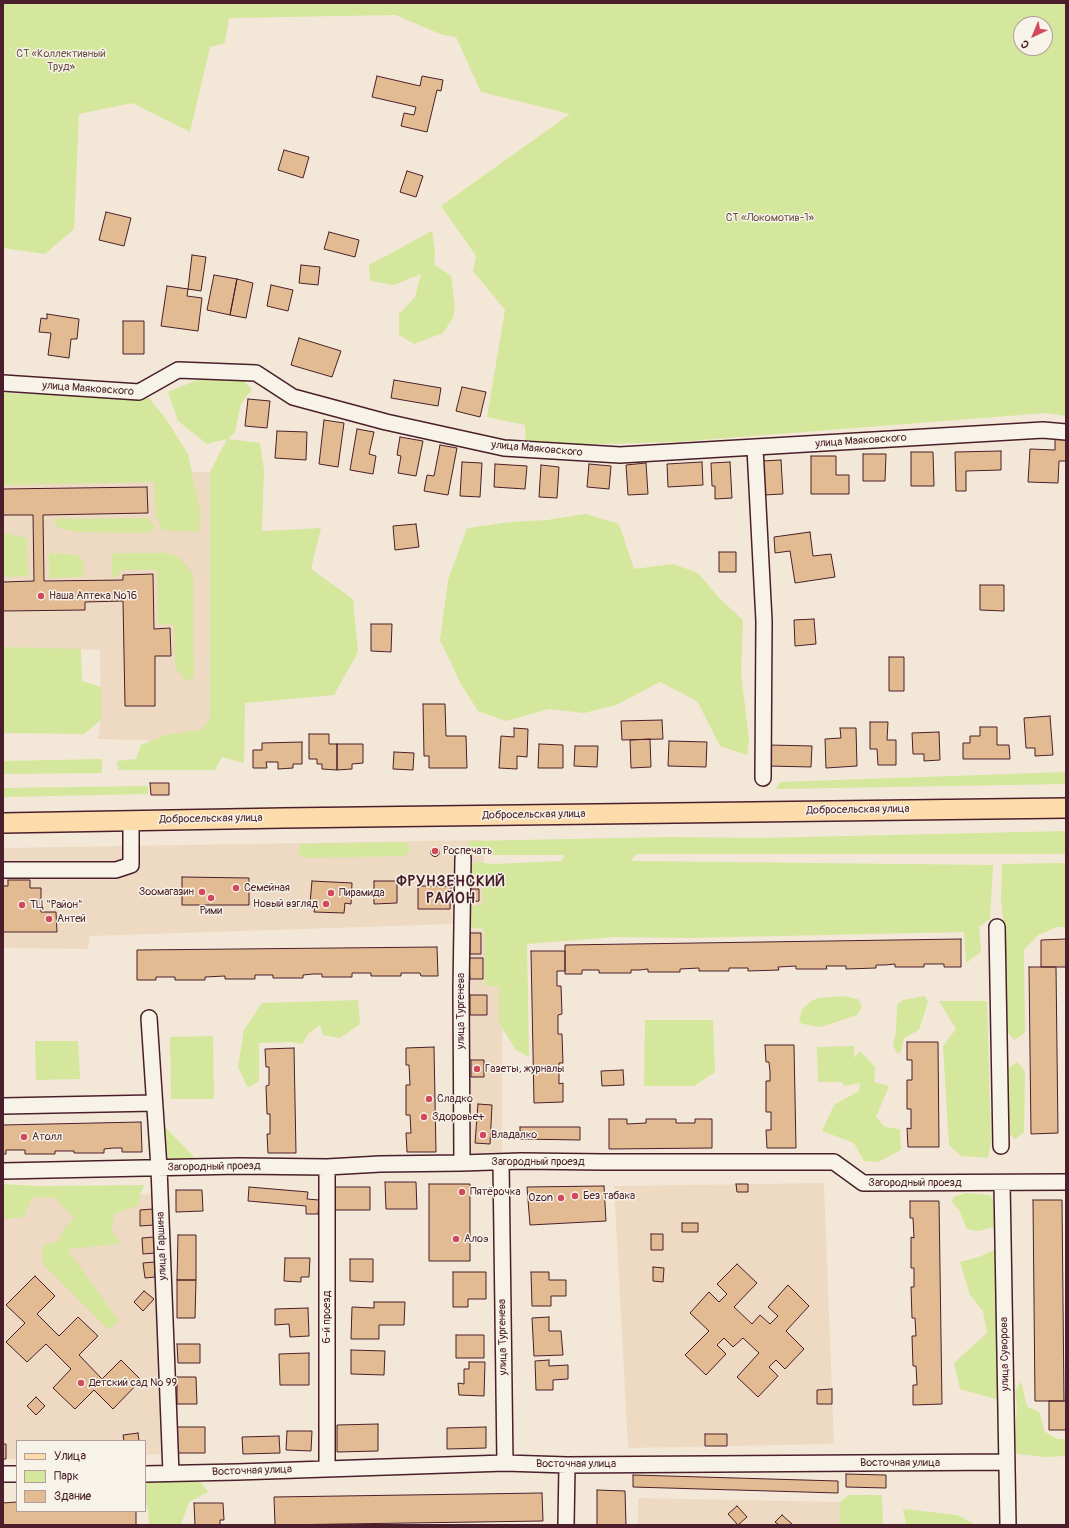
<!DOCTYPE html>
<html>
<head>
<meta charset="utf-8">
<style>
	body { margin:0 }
	#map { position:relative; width:1069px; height:1528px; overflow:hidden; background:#f3e8d7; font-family:Pangolin,sans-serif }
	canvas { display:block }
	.frame { position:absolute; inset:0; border:4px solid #4a1f2b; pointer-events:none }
	.legend { position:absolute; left:16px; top:1440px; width:130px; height:72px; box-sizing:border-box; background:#f7f3e8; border:1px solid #b29e9c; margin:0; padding:5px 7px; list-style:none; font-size:12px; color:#4a1f2b }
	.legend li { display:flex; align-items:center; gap:8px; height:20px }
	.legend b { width:20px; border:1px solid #b29e9c }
	.north { position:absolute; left:1013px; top:16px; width:40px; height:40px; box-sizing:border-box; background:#f7f3e8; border:1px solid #b29e9c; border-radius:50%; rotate:224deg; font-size:11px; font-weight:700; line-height:16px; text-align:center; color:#4a1f2b }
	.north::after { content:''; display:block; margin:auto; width:14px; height:18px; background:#d1495b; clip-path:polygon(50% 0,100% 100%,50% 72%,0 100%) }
</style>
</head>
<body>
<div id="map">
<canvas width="1069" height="1528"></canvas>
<div class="frame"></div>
<ul class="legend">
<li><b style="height:5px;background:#fddcac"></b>Улица</li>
<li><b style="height:11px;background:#d4e79c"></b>Парк</li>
<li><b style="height:11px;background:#e2bb93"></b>Здание</li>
</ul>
<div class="north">С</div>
</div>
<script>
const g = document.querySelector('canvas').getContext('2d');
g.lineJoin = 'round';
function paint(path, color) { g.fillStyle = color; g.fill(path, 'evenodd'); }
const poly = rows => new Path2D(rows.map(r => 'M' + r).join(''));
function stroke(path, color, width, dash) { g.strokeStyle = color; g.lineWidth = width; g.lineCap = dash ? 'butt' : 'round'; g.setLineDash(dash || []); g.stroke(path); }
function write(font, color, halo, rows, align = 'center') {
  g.font = font + ' Pangolin,sans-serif'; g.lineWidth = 3; g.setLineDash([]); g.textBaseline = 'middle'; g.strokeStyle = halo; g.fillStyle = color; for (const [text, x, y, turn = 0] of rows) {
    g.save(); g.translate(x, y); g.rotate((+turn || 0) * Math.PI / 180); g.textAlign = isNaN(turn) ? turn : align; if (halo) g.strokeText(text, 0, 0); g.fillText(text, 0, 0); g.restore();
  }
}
const built = poly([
	[3,467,210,472,210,719,208,742,98,739,101,720,100,650,3,647],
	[483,840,486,923,90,936,88,949,3,948,3,848],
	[466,930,502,930,502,1155,466,1155],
	[824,1183,834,1444,628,1448,614,1186],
	[153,1194,161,1454,145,1455,145,1441,17,1441,17,1459,3,1459,3,1199],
	[638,1498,840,1502,840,1525,638,1525]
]);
const green = poly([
	[3,3,1066,3,1066,416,1046,413,676,442,526,446,525,425,487,417,505,310,473,271,476,256,441,206,570,114,481,92,456,37,443,35,395,15,229,18,225,43,210,47,190,132,132,103,79,114,74,229,45,254,3,248],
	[1021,24,1045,24,1045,48,1021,48],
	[432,231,435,253,434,264,451,276,455,306,453,318,443,333,414,344,399,335,399,314,415,297,421,274,394,285,370,281,369,265],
	[197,380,242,380,252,389,241,404,235,432,228,439,260,443,264,470,262,531,321,528,311,569,353,599,358,652,334,695,245,703,244,763,222,757,215,770,118,770,117,761,136,759,141,745,165,735,201,730,210,719,210,472,227,439,207,444,178,421,168,392],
	[3,393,135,398,148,397,166,419,188,454,201,516,198,532,162,530,156,515,154,482,3,485],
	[586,514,619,524,634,569,673,564,698,573,721,600,743,620,741,673,749,739,747,755,720,746,697,701,660,682,616,705,584,713,549,709,506,721,478,711,461,684,440,640,448,580,467,528,511,522,547,520],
	[148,518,156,528,145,533,77,532,58,528,54,519],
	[3,533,27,538,28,576,3,577],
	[49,553,77,555,84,561,83,577,49,578],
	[113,553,170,553,181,559,193,574,194,677,186,681,175,667,174,625,158,624,157,570,120,570,119,577,111,577],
	[3,647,81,649,82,681,101,687,101,720,84,734,3,733],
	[102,759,102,773,3,774,3,761],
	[1066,772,1066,784,776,789,780,782],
	[148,786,148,794,3,797,3,788],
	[1066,831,1066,854,636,854,631,861,993,865,990,919,979,927,981,952,966,963,964,932,688,938,614,937,527,944,529,1057,516,1050,499,1023,499,986,485,986,484,929,468,928,467,906,483,905,482,886,466,886,468,866,478,862,494,864,562,861,564,855,468,855,469,841,669,837,760,838],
	[407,842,410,850,405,856,304,858,297,852,301,844],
	[1066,863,1066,927,1057,927,1038,935,1024,950,1025,1033,1014,1040,1005,1029,1006,948,1001,901,1002,864],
	[843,996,858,999,862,1006,857,1015,821,1027,803,1024,799,1022,802,1009,811,1001,818,998],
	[925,996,928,1002,919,1030,904,1038,901,1052,898,1054,893,1046,896,1032,897,1005,903,1000],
	[358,1000,360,1024,340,1038,323,1035,320,1025,309,1033,302,1044,293,1042,259,1043,259,1081,248,1088,238,1067,244,1030,262,1003],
	[939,1001,987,1001,991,1141,988,1158,961,1156,949,1145,943,1046,956,1029],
	[645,1020,713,1020,715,1072,694,1086,644,1086],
	[213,1036,214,1099,171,1099,170,1037],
	[35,1041,78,1041,80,1079,36,1080],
	[854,1046,854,1058,860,1051,875,1067,874,1082,889,1086,876,1117,885,1127,900,1129,901,1150,878,1162,864,1161,854,1143,822,1131,834,1105,859,1091,860,1083,844,1086,842,1082,818,1082,817,1047],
	[1017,1062,1025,1071,1024,1132,1015,1139,1009,1134,1007,1069],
	[162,1124,196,1159,169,1160,162,1156],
	[3,1184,38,1186,144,1185,140,1195,139,1205,114,1214,112,1229,120,1244,67,1249,119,1321,108,1329,43,1264,42,1246,58,1241,64,1228,75,1218,53,1197,32,1198,24,1217,3,1219],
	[967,1193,990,1195,996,1203,994,1227,979,1231,967,1229,959,1210,952,1202,953,1197],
	[998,1248,999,1400,960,1389,954,1363,987,1333,983,1311,970,1295,960,1262,979,1257],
	[1021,1381,1027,1407,1039,1412,1045,1432,1057,1439,1066,1439,1066,1456,1045,1457,1017,1454,1014,1445,1017,1407,1015,1392],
	[145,1478,199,1480,208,1492,189,1502,181,1525,149,1525,148,1510,145,1500],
	[849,1495,882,1495,883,1525,840,1525,840,1502],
	[903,1509,957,1515,977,1525,906,1525]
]);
const building = poly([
	[377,76,420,86,422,76,443,80,441,91,437,90,427,132,401,126,404,113,414,115,416,107,372,97,377,76],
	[284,150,309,157,303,178,278,170,284,150],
	[407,171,423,176,416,197,400,192,407,171],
	[106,212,131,218,124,246,99,240,106,212],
	[329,232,359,240,355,257,324,249,329,232],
	[192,255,206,257,201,291,188,289,192,255],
	[301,265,320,267,318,285,299,283,301,265],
	[214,275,237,279,230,315,207,310,214,275],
	[237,279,253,283,246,318,230,315,237,279],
	[271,285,293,290,288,311,267,306,271,285],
	[167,286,188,289,187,296,202,298,198,331,161,326,167,286],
	[47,314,79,319,77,339,71,339,69,358,48,355,51,333,39,332,41,318,47,319,47,314],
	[123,321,144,321,144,354,123,354,123,321],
	[299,338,341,351,332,377,291,365,299,338],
	[394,380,441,388,438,406,391,398,394,380],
	[462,387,486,392,480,417,456,411,462,387],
	[248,399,270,401,267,428,245,426,248,399],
	[324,420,344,423,338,467,319,464,324,420],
	[357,429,374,432,369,454,376,456,373,474,350,470,357,429],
	[277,431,307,432,306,460,275,458,277,431],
	[400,437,423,441,416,476,398,473,401,456,397,455,400,437],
	[1055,438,1066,439,1066,461,1059,461,1058,483,1028,482,1030,449,1055,450,1055,438],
	[440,445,457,448,448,495,424,491,427,475,434,476,440,445],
	[1001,451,1001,470,966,471,966,491,956,491,955,452,1001,451],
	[911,452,933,452,934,486,911,486,911,452],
	[863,454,886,454,885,481,863,481,863,454],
	[811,456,836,456,836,475,849,475,849,494,811,494,811,456],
	[781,460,783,494,764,495,762,461,781,460],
	[462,462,482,463,480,497,460,496,462,462],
	[702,462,703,485,668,487,667,464,702,462],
	[730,462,732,498,715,499,715,486,712,486,711,463,730,462],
	[646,463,648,494,628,495,626,465,646,463],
	[495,464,527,466,525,489,494,487,495,464],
	[589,464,611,466,609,489,587,487,589,464],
	[541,465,559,467,557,498,539,497,541,465],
	[147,487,148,513,43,515,44,581,123,580,123,575,153,574,154,629,170,628,171,656,155,656,155,706,125,706,123,601,85,602,85,610,3,611,3,582,34,581,33,515,3,515,3,489,147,487],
	[416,524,419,547,395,550,393,526,416,524],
	[810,532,813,556,831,554,835,577,795,583,790,551,775,553,774,537,810,532],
	[719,552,736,552,736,572,719,572,719,552],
	[980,585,1004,585,1004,611,980,610,980,585],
	[814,619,816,644,795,646,794,620,814,619],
	[371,624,392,624,391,652,371,651,371,624],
	[889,657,904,657,904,691,889,691,889,657],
	[423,704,445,704,446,736,466,736,467,768,429,768,429,756,424,756,423,704],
	[1050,716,1053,755,1035,756,1035,748,1026,748,1024,718,1050,716],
	[662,720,663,739,622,740,621,721,662,720],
	[870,722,888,722,887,740,896,740,896,765,878,765,877,749,870,749,870,722],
	[980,727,997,727,997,745,1009,745,1010,759,963,759,963,743,970,743,970,736,980,736,980,727],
	[514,728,528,729,527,757,517,756,517,769,499,768,501,736,514,737,514,728],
	[840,728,856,728,857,766,826,768,825,739,841,738,840,728],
	[939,732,940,760,924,761,924,754,913,754,912,733,939,732],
	[309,734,329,734,329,744,337,744,337,770,322,769,322,764,317,764,317,759,309,759,309,734],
	[650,739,651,767,631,768,630,740,650,739],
	[669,741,707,742,706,767,668,766,669,741],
	[302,742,302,764,293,764,293,768,278,769,278,762,266,762,267,768,253,768,253,750,262,750,262,743,302,742],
	[337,744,363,744,363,763,352,764,352,769,337,770,337,744],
	[539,744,563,745,563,768,538,768,539,744],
	[769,745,812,746,811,767,769,766,769,745],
	[575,746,598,746,597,767,574,766,575,746],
	[394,752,414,753,413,770,393,769,394,752],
	[150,783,169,783,169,795,151,795,150,783],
	'430.5 852a4.5 4.5 0 1 1 9 0a4.5 4.5 0 1 1-9 0Z',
	[182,877,249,878,249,905,182,905,182,877],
	[8,880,30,880,30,888,41,888,41,912,56,912,57,932,3,932,3,886,8,886,8,880],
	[312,881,352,883,351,904,345,903,344,913,314,912,315,903,310,903,312,881],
	[374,881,397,881,397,903,374,904,374,881],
	[418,886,451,886,450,909,418,909,418,886],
	[469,889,479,889,479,901,469,902,469,889],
	[470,933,481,933,481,954,470,954,470,933],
	[961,939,961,967,944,967,944,964,924,964,924,967,895,967,895,964,885,965,876,965,876,968,846,969,846,966,826,966,827,969,796,969,796,966,778,967,779,970,748,971,748,968,729,968,729,971,699,971,699,968,680,969,680,972,648,972,648,969,640,970,631,970,631,973,599,973,599,970,582,970,582,974,565,974,565,945,961,939],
	[1066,939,1066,967,1041,967,1041,940,1066,939],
	[437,947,438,976,421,976,420,973,401,973,401,976,371,976,371,973,352,973,352,977,322,977,322,974,313,974,303,975,303,978,273,978,273,975,255,975,255,979,225,979,225,976,205,977,205,980,175,980,175,977,156,977,156,980,137,980,137,950,437,947],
	[531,951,565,951,565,971,557,971,557,986,561,986,562,1014,558,1015,558,1034,562,1034,563,1063,559,1063,559,1084,563,1083,563,1102,534,1103,531,951],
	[469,958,483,958,483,979,470,979,469,958],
	[1029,967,1056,967,1058,1133,1031,1134,1029,967],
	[470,995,487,995,487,1015,470,1015,470,995],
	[907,1042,938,1042,939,1147,908,1147,907,1128,911,1129,911,1109,907,1109,907,1080,912,1080,912,1060,907,1060,907,1042],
	[765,1045,794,1045,796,1148,767,1148,766,1130,771,1130,771,1112,766,1112,766,1081,770,1081,770,1072,769,1062,766,1062,765,1045],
	[434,1047,436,1152,407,1152,406,1133,411,1133,410,1115,406,1115,406,1085,410,1085,409,1065,406,1065,406,1048,434,1047],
	[294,1048,296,1153,268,1153,267,1134,270,1134,270,1114,267,1114,266,1086,269,1085,269,1067,266,1067,265,1049,294,1048],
	[471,1060,484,1060,484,1077,471,1077,471,1060],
	[623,1070,624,1085,602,1086,601,1071,623,1070],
	[478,1104,492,1105,490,1144,475,1143,478,1104],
	[609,1119,627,1119,627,1124,646,1123,646,1119,676,1119,676,1123,695,1123,695,1119,712,1119,712,1148,609,1149,609,1119],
	[141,1122,142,1152,122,1152,122,1148,114,1148,104,1149,104,1153,74,1153,74,1151,55,1151,55,1154,25,1154,25,1150,6,1150,6,1154,3,1154,3,1125,141,1122],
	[520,1127,580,1127,580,1140,520,1139,520,1127],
	[385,1182,416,1182,417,1209,386,1209,385,1182],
	[429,1184,470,1184,470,1261,429,1261,429,1184],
	[736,1184,748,1184,748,1192,737,1192,736,1184],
	[604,1186,606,1221,530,1225,527,1187,604,1186],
	[249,1187,308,1192,307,1199,319,1200,318,1214,306,1214,306,1206,248,1201,249,1187],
	[334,1187,370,1187,370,1210,335,1210,334,1187],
	[176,1190,202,1190,203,1211,176,1212,176,1190],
	[1033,1200,1062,1200,1064,1401,1035,1401,1033,1200],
	[910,1201,939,1201,942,1404,913,1405,913,1385,917,1385,916,1366,913,1366,912,1336,916,1336,915,1318,912,1318,911,1287,914,1287,914,1268,911,1268,911,1237,914,1238,913,1218,910,1218,910,1201],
	[153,1209,154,1225,140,1226,140,1210,153,1209],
	[682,1223,698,1223,698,1232,682,1232,682,1223],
	[651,1234,663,1234,663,1250,651,1250,651,1234],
	[178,1235,196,1235,196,1280,177,1280,178,1235],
	[154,1237,155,1253,143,1254,142,1238,154,1237],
	[285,1258,310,1258,309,1277,301,1277,301,1282,284,1281,285,1258],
	[350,1259,373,1259,373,1282,350,1281,350,1259],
	[155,1262,155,1277,145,1278,143,1263,155,1262],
	[737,1264,757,1283,734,1307,752,1324,760,1315,770,1324,778,1316,768,1307,788,1285,809,1306,786,1331,804,1349,785,1369,776,1360,769,1367,778,1376,758,1397,737,1377,759,1353,743,1338,733,1347,724,1338,717,1345,726,1354,706,1375,685,1355,709,1331,690,1313,709,1292,719,1302,727,1294,717,1284,737,1264],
	[653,1267,664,1268,663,1282,653,1281,653,1267],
	[453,1272,486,1272,486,1299,468,1299,468,1307,453,1307,453,1272],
	[531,1272,549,1272,549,1280,566,1280,566,1296,551,1296,551,1306,532,1306,531,1272],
	[35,1276,55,1296,37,1314,59,1336,78,1317,98,1336,79,1355,102,1379,121,1360,141,1380,113,1409,94,1390,75,1409,53,1388,71,1369,46,1344,27,1362,6,1342,25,1323,6,1305,35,1276],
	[177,1280,196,1280,195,1318,177,1318,177,1280],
	[144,1291,154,1299,143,1311,134,1302,144,1291],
	[374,1302,405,1302,404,1325,379,1325,379,1339,351,1339,352,1307,374,1308,374,1302],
	[308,1308,309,1336,290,1337,289,1324,275,1325,275,1309,308,1308],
	[549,1317,549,1331,561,1331,563,1355,534,1356,532,1318,549,1317],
	[456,1335,484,1335,484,1358,456,1358,456,1335],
	[177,1344,200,1344,200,1363,178,1363,177,1344],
	[351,1350,385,1351,384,1375,351,1374,351,1350],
	[309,1353,309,1385,280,1385,279,1354,309,1353],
	[549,1360,549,1366,568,1365,568,1379,553,1380,553,1390,536,1390,535,1361,549,1360],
	[469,1362,485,1362,484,1396,459,1395,458,1383,464,1384,464,1369,469,1369,469,1362],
	[177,1377,196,1377,197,1404,177,1404,177,1377],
	[832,1389,832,1404,817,1404,817,1390,832,1389],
	[36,1397,45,1406,36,1415,27,1406,36,1397],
	[1049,1401,1066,1401,1066,1430,1049,1430,1049,1401],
	[378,1424,378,1451,337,1452,337,1425,378,1424],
	[177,1427,205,1427,205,1453,177,1453,177,1427],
	[486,1427,486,1448,447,1449,447,1428,486,1427],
	[287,1431,312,1431,311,1451,286,1450,287,1431],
	[138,1433,139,1441,124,1441,123,1435,138,1433],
	[705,1434,727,1434,727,1446,705,1446,705,1434],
	[279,1436,280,1453,243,1454,242,1437,279,1436],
	[3,1444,6,1444,6,1459,3,1459,3,1444],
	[846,1474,886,1475,886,1488,846,1487,846,1474],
	[633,1475,838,1481,838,1493,633,1487,633,1475],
	[597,1490,625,1491,626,1525,597,1525,597,1490],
	[542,1493,543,1521,275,1525,274,1497,542,1493],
	[17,1502,17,1511,136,1511,136,1525,3,1525,3,1503,17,1502],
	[194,1503,223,1503,224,1520,220,1520,220,1525,195,1525,194,1503],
	[737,1506,747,1517,738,1525,728,1514,737,1506],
	[782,1515,792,1524,790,1525,779,1525,775,1522,782,1515]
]);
const minor = poly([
	[3,383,139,392,178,370,256,373,293,397,386,422,504,448,620,455,1043,430,1066,432],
	[755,448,764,621,763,778],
	[3,870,116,870,131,865,131,821],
	[997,927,1001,1146],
	[149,1018,159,1168,171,1473],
	[3,1106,154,1103],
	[501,1162,505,1463],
	[462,1163,461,990,463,858],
	[327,1167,327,1468],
	[3,1171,239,1166,327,1167,380,1164,462,1163,521,1161,604,1162,834,1162,863,1183,1066,1182],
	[1002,1183,1008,1525],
	[3,1474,17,1474],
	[145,1474,237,1472,505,1463,567,1465,1007,1462],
	[566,1525,567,1465]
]);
const major = poly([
	[3,823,284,818,1066,808]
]);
const markers = [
	[41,596,4,"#d1495b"],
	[435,851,4,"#d1495b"],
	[236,888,4,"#d1495b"],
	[202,892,4,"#d1495b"],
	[331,893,4,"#d1495b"],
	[211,898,4,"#d1495b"],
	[326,904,4,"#d1495b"],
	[22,905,4,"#d1495b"],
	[49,919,4,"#d1495b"],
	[477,1069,4,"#d1495b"],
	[429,1099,4,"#d1495b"],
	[424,1117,4,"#d1495b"],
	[483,1135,4,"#d1495b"],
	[24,1137,4,"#d1495b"],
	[462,1192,4,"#d1495b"],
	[575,1196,4,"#d1495b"],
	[561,1198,4,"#d1495b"],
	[456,1239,4,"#d1495b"],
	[81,1383,4,"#d1495b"]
];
const parkNames = [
	["СТ «Коллективный",61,54],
	["Труд»",61,67],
	["СТ «Локомотив-1»",770,218]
];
const streetNames = [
	["улица Маяковского",88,389,4],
	["улица Маяковского",861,441,-4],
	["улица Маяковского",537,449,5],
	["Добросельская улица",858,810,-1],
	["Добросельская улица",534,815,-1],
	["Добросельская улица",211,819,-1],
	["улица Тургенева",461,1011,-90],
	["Загородный проезд",538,1162],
	["Загородный проезд",214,1167,-1],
	["Загородный проезд",915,1183],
	["улица Гаршина",162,1246,-92],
	["6-й проезд",327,1317,-90],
	["улица Тургенева",503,1337,-91],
	["улица Суворова",1005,1354,-91],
	["Восточная улица",900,1463],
	["Восточная улица",576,1464],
	["Восточная улица",252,1471,-2]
];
const poiNames = [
	["Наша Аптека №16",49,596],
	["Роспечать",443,851],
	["Семейная",244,888],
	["Зоомагазин",194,892,"right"],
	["Пирамида",339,893],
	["Новый взгляд",318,904,"right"],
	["ТЦ \"Район\"",30,905],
	["Рими",211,911,"center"],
	["Антей",57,919],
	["Газеты, журналы",485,1069],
	["Сладко",437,1099],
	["Здоровье+",432,1117],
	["Владалко",491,1135],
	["Атолл",32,1137],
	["Пятёрочка",470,1192],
	["Без табака",583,1196],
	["Ozon",553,1198,"right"],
	["Алоэ",464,1239],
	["Детский сад № 99",89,1383]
];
const districtNames = [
	["ФРУНЗЕНСКИЙ",451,882],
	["РАЙОН",451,899]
];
paint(built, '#eedac3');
paint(green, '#d4e79c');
paint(building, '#e2bb93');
stroke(building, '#4a1f2b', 1);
stroke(minor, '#4a1f2b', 18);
stroke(major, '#4a1f2b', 22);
stroke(minor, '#f7f3e8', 15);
stroke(major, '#fddcac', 19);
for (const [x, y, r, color] of markers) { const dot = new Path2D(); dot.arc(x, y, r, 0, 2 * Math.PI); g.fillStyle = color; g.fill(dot); stroke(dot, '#f7f3e8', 1.5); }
write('11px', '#6c5147', '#f7f3e8', parkNames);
write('11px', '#4a1f2b', '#f7f3e8', streetNames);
write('11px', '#4a1f2b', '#f7f3e8', poiNames, 'left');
g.letterSpacing = '1px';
write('bold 15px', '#4a1f2b', '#f7f3e8', districtNames);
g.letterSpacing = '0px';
</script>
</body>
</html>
